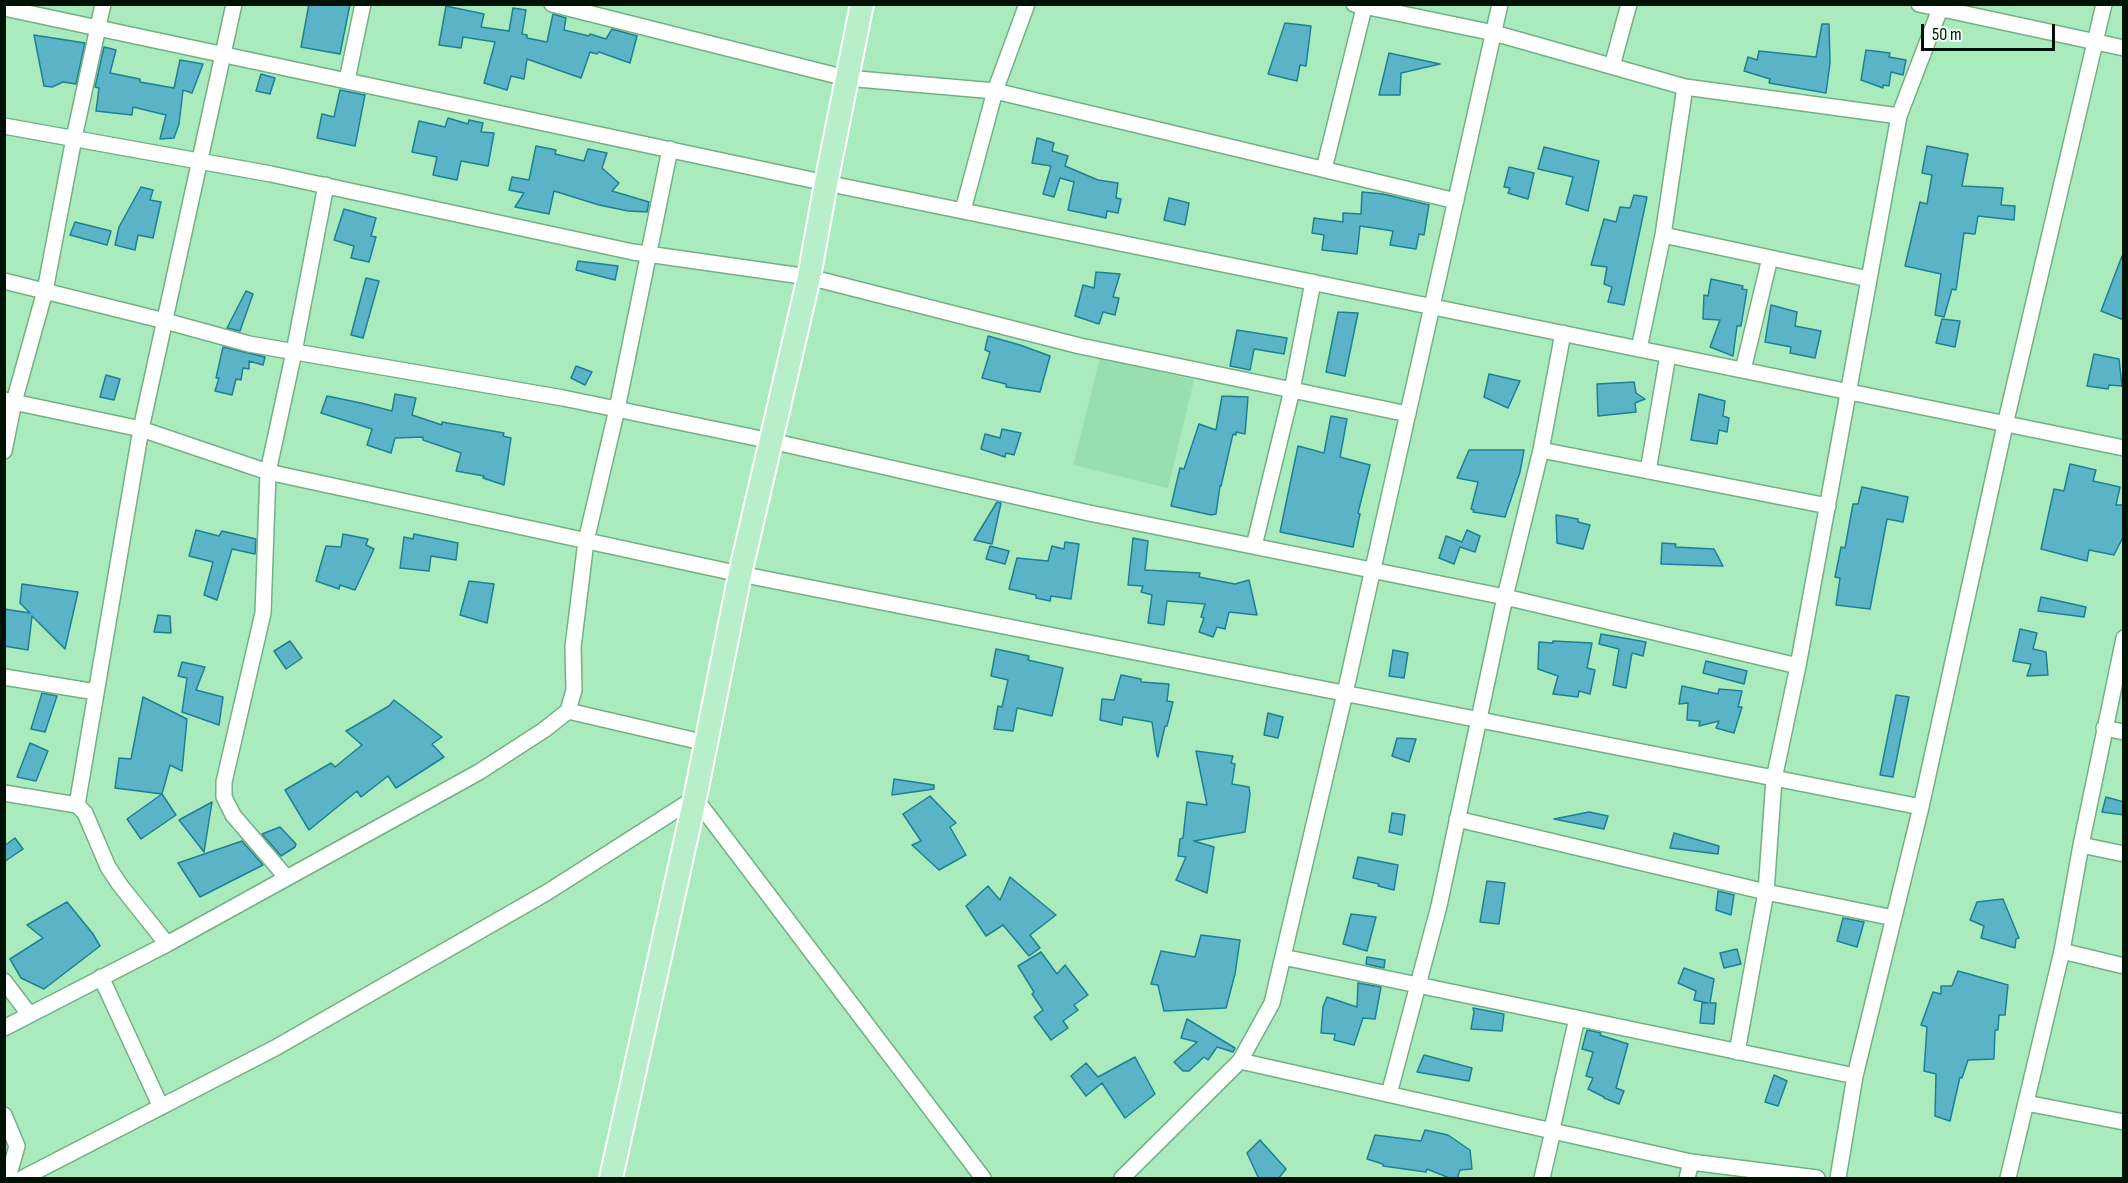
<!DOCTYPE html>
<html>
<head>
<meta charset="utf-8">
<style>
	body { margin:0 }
	#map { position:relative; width:2128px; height:1183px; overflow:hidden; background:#aaebbe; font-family:"Sofia Sans Condensed",sans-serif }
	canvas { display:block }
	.frame { position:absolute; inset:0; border:6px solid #001205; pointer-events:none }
	.scale { position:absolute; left:1921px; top:24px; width:134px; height:27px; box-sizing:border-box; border:3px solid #001205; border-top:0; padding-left:8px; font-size:18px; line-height:21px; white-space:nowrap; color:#001205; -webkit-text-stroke:4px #f1fef5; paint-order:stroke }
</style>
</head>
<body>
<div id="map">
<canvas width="2128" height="1183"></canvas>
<div class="frame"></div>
<div class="scale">50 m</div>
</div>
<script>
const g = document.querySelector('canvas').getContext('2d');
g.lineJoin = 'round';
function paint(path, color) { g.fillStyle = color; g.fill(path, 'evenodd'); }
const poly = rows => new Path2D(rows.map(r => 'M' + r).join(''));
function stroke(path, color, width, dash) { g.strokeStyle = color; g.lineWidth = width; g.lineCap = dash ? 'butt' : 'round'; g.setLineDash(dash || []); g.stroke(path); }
const built = poly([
	[1100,357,1194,380,1168,488,1073,465]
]);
const building = poly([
	[309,4,350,4,340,54,301,47,309,4],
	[446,6,484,14,481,27,509,31,513,8,526,10,522,34,527,35,527,38,547,42,553,14,566,18,564,30,589,36,590,34,606,39,612,29,637,36,630,63,599,52,597,54,590,52,581,78,527,59,524,79,511,76,507,90,484,83,495,42,463,37,461,48,439,45,446,6],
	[1285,23,1311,26,1306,66,1300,65,1297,81,1268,74,1285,23],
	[1822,24,1829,24,1830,63,1826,93,1769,83,1770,79,1744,71,1748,57,1757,60,1759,51,1816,57,1822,24],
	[34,35,85,43,76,84,63,82,52,87,44,86,34,35],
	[104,47,116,50,110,73,140,79,140,82,174,88,180,60,203,64,192,93,183,90,179,124,174,138,160,139,166,115,133,107,132,115,96,111,99,88,95,87,104,47],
	[1866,50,1890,53,1889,57,1906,60,1903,75,1891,72,1889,86,1883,85,1883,88,1861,80,1866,50],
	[1389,53,1440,64,1401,73,1400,95,1379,95,1389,53],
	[261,74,275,78,270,94,256,91,261,74],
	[340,90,365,95,355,146,317,138,322,114,334,117,340,90],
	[448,118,468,124,469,120,483,123,481,132,494,133,488,166,461,161,457,180,433,175,437,157,412,152,419,121,445,127,448,118],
	[1037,138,1054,143,1052,151,1068,156,1065,166,1098,180,1118,183,1116,198,1121,199,1118,213,1107,211,1106,218,1068,210,1074,182,1060,178,1054,197,1043,194,1051,166,1032,163,1037,138],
	[536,146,556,150,555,154,584,161,588,149,607,153,602,168,619,183,612,191,649,202,647,212,628,211,599,205,554,191,549,214,515,207,524,193,509,190,512,177,529,180,536,146],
	[1927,146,1968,154,1962,186,2003,188,2001,205,2015,206,2014,220,1978,216,1975,234,1964,233,1956,290,1952,289,1944,317,1935,315,1941,274,1905,266,1920,202,1927,204,1932,175,1922,173,1927,146],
	[1544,147,1599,161,1588,211,1566,204,1573,177,1538,169,1544,147],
	[1509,167,1534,173,1528,199,1508,193,1510,188,1504,187,1509,167],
	[141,187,153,190,150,200,161,202,153,238,138,235,135,250,115,245,119,227,141,187],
	[1362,192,1383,194,1429,205,1424,235,1419,234,1416,249,1390,245,1393,231,1360,226,1357,254,1322,250,1324,235,1312,233,1314,218,1343,222,1343,213,1361,214,1362,192],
	[1634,195,1647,197,1624,305,1608,302,1612,287,1604,284,1607,267,1591,265,1604,219,1616,222,1620,207,1630,208,1634,195],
	[1169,198,1189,203,1185,225,1164,220,1169,198],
	[344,209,376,218,371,236,376,237,369,262,351,258,354,246,334,240,344,209],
	[75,222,111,231,107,245,70,235,75,222],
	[2122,256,2124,256,2124,320,2101,311,2122,256],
	[578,261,618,266,615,280,576,270,578,261],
	[1096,272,1120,274,1113,297,1119,298,1115,315,1103,312,1099,324,1075,316,1083,285,1094,288,1096,272],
	[366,278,379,281,363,338,351,335,366,278],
	[1711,279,1743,286,1742,289,1747,290,1741,326,1737,326,1733,356,1710,347,1720,320,1703,319,1704,295,1708,296,1711,279],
	[246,291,253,294,240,331,227,328,246,291],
	[1771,305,1797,312,1795,326,1821,331,1815,358,1790,353,1791,347,1765,342,1771,305],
	[1338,312,1358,313,1345,376,1326,372,1338,312],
	[1942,319,1960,321,1955,347,1936,343,1942,319],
	[1237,330,1287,338,1284,354,1254,349,1250,370,1230,366,1237,330],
	[988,336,1020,345,1050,356,1040,392,1006,387,1006,384,982,378,990,352,985,350,988,336],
	[223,347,265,357,263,365,249,361,249,369,243,368,241,380,236,379,232,395,215,391,219,378,216,378,223,347],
	[2094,354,2119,359,2122,386,2109,385,2108,389,2087,386,2094,354],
	[576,366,592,372,585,385,571,378,576,366],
	[1489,374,1520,381,1508,408,1484,397,1489,374],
	[106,375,120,379,114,400,100,397,106,375],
	[1634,382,1636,393,1645,399,1635,403,1636,412,1598,416,1597,384,1634,382],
	[395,394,416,398,412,415,442,425,442,422,504,433,503,436,511,438,504,485,483,478,484,476,456,471,461,453,423,440,423,437,395,438,391,453,367,445,372,429,321,413,327,396,361,403,392,411,395,394],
	[1699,394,1725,401,1723,416,1729,418,1727,432,1719,430,1717,444,1691,440,1699,394],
	[1222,396,1248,397,1245,434,1236,432,1236,435,1233,434,1221,486,1220,486,1216,514,1211,515,1171,506,1180,468,1184,469,1199,424,1216,430,1222,396],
	[1331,416,1347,419,1340,457,1370,465,1358,513,1360,514,1353,547,1280,532,1298,446,1324,453,1331,416],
	[1002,429,1021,433,1014,455,1006,453,1005,457,981,449,985,434,1000,438,1002,429],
	[1469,450,1524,450,1520,472,1505,517,1473,512,1474,510,1471,509,1478,482,1457,478,1469,450],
	[2070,464,2096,470,2093,481,2120,487,2116,505,2124,505,2124,535,2114,555,2089,550,2087,561,2041,549,2054,489,2064,491,2070,464],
	[1862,487,1908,497,1903,522,1887,519,1870,609,1836,605,1840,578,1835,577,1841,547,1845,548,1853,504,1858,504,1862,487],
	[997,502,1001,503,992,544,974,540,997,502],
	[1556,515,1578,519,1578,522,1590,525,1583,549,1557,543,1556,515],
	[196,530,219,536,222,531,256,539,255,554,232,549,217,600,204,595,213,562,189,556,196,530],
	[1467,530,1480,536,1475,552,1460,547,1454,564,1439,558,1446,536,1462,542,1467,530],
	[343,534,368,539,366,545,374,549,355,590,340,585,339,589,316,581,326,546,341,547,343,534],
	[414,534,458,543,456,560,431,556,429,571,400,568,404,537,413,539,414,534],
	[1133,538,1148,541,1145,570,1200,573,1199,577,1235,584,1249,580,1257,615,1229,612,1225,629,1217,627,1213,637,1199,632,1204,618,1201,617,1205,604,1167,601,1164,625,1148,623,1152,595,1141,592,1143,586,1128,585,1133,538],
	[1065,542,1079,544,1071,599,1051,596,1050,601,1036,598,1036,595,1009,589,1017,558,1048,561,1052,546,1064,549,1065,542],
	[1662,543,1676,544,1675,547,1714,549,1723,566,1661,564,1662,543],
	[990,546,1009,551,1005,564,986,559,990,546],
	[469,581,494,584,487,623,460,615,469,581],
	[22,584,78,592,65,649,32,616,28,650,4,646,4,609,30,613,20,603,22,584],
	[2041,597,2086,607,2084,617,2038,611,2041,597],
	[158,615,170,616,171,633,154,632,158,615],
	[2020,629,2037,633,2033,649,2046,652,2048,675,2027,676,2031,664,2013,661,2020,629],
	[1601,634,1646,642,1643,656,1632,653,1626,688,1613,685,1619,649,1599,644,1601,634],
	[290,641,302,658,286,669,274,651,290,641],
	[1553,641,1592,643,1587,668,1595,670,1590,694,1579,691,1578,697,1553,694,1558,676,1538,669,1539,642,1553,643,1553,641],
	[996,649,1029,656,1028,660,1063,668,1052,716,1017,708,1013,731,994,729,998,706,1002,707,1008,680,991,676,996,649],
	[1393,650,1408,653,1404,678,1389,676,1393,650],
	[1706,661,1747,671,1744,684,1703,673,1706,661],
	[182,662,205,667,196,690,223,697,219,725,182,712,187,678,178,676,182,662],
	[1121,675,1141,679,1141,682,1169,684,1167,701,1173,702,1167,726,1165,726,1158,757,1157,756,1152,722,1123,717,1122,725,1100,720,1102,699,1114,700,1121,675],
	[1682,686,1718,694,1719,689,1742,691,1738,707,1742,707,1734,733,1716,728,1719,721,1699,726,1700,721,1687,720,1688,703,1679,704,1682,686],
	[42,693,57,696,45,732,31,729,42,693],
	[1896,695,1909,697,1893,777,1880,775,1896,695],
	[143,697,187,719,182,771,170,765,162,794,115,788,119,758,131,759,143,697],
	[394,700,442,737,432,744,444,757,396,788,388,776,361,797,357,791,309,830,285,790,331,763,335,767,362,745,346,731,389,706,394,700],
	[1268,713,1283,717,1278,738,1264,735,1268,713],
	[1397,738,1416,739,1409,762,1392,756,1397,738],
	[30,743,48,751,36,781,17,777,30,743],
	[1196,751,1233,756,1231,763,1235,764,1232,784,1249,787,1250,794,1245,832,1194,841,1214,847,1207,893,1176,880,1186,857,1178,856,1180,839,1183,838,1187,802,1207,805,1196,751],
	[894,779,934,785,934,789,892,795,894,779],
	[162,794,176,815,141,839,127,819,162,794],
	[930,796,956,823,950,827,966,855,939,870,912,845,921,841,903,814,930,796],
	[2106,797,2124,802,2124,815,2102,812,2106,797],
	[212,802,204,852,179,820,212,802],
	[1589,812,1608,816,1604,829,1554,819,1589,812],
	[1392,813,1405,815,1402,835,1389,832,1392,813],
	[280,827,296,844,295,847,281,856,262,834,280,827],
	[1674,833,1719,846,1718,854,1670,848,1674,833],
	[15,838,23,849,4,862,4,846,15,838],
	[242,841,263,865,200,897,178,863,242,841],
	[1358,857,1398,865,1394,890,1378,886,1379,884,1353,878,1358,857],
	[1010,877,1056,915,1030,935,1040,948,1029,956,1003,925,986,936,966,906,988,886,1000,900,1010,877],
	[1487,881,1505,883,1499,924,1480,922,1487,881],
	[1718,891,1734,895,1731,915,1716,910,1718,891],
	[2003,899,2019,938,2016,939,2015,948,1981,938,1984,926,1970,920,1977,902,2003,899],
	[67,902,93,934,100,946,44,989,21,978,10,959,43,938,27,925,67,902],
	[1351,914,1376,917,1367,951,1343,944,1351,914],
	[1843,918,1864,922,1857,947,1837,941,1843,918],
	[1201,935,1240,940,1235,974,1226,1008,1164,1011,1158,985,1151,984,1161,951,1195,957,1201,935],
	[1737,949,1741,964,1724,968,1720,953,1737,949],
	[1041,952,1057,974,1065,965,1088,995,1074,1005,1078,1010,1063,1021,1068,1028,1051,1040,1034,1017,1043,1010,1032,994,1034,992,1018,966,1041,952],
	[1367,957,1385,960,1384,968,1366,964,1367,957],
	[1684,968,1714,979,1710,1003,1716,1003,1714,1024,1700,1023,1702,1003,1708,1003,1694,1000,1696,991,1678,983,1684,968],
	[1958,971,2008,985,2005,1015,1999,1015,1998,1030,1995,1030,1994,1059,1968,1060,1962,1078,1960,1077,1950,1121,1935,1116,1936,1074,1924,1071,1927,1027,1921,1025,1933,992,1941,994,1941,986,1952,986,1958,971],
	[1358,983,1381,987,1375,1019,1363,1018,1354,1045,1334,1040,1335,1034,1321,1033,1323,1007,1327,997,1357,1007,1358,983],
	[1473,1008,1504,1014,1502,1031,1471,1029,1474,1012,1473,1008],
	[1187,1019,1235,1048,1233,1052,1217,1047,1208,1060,1204,1057,1189,1071,1183,1071,1174,1062,1197,1042,1181,1038,1187,1019],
	[1587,1030,1601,1033,1600,1035,1628,1044,1616,1088,1624,1091,1619,1104,1604,1098,1604,1097,1588,1089,1593,1078,1586,1076,1593,1052,1582,1049,1587,1030],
	[1424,1055,1472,1068,1469,1081,1417,1072,1424,1055],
	[1135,1057,1155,1094,1125,1118,1102,1083,1086,1096,1071,1076,1086,1063,1098,1077,1135,1057],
	[1774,1075,1787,1081,1778,1106,1765,1102,1774,1075],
	[1425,1130,1448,1135,1470,1150,1472,1169,1460,1170,1457,1179,1452,1179,1427,1169,1426,1172,1383,1166,1383,1164,1367,1159,1375,1135,1421,1141,1425,1130],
	[1260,1140,1286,1169,1278,1179,1259,1179,1247,1153,1260,1140]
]);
const minor = poly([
	[552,4,846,78,995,91,1456,201],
	[1354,4,1494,33,1685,87,1899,116],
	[1919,4,2124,48],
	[4,8,826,183,2124,448],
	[1612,66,1629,4],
	[347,80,363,4],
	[4,126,271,174,633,252,809,277,1080,346,1408,414],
	[1324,169,1365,4],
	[963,210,995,91,1027,4],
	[1663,235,1869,279],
	[4,281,165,321,249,344,563,398,771,441,1089,513,1505,597,1798,666],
	[1639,349,1663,235,1685,87],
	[1743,370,1770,258],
	[4,400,141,429,268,472,740,574,1921,807],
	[1541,450,1828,506],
	[4,451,14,402,45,291,74,138,103,4],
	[1648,471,1668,355],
	[1254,546,1292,390,1313,282],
	[4,677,96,692],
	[568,711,706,743],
	[2104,728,2124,732],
	[4,793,77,805,85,813,108,867,120,885,167,944,479,772,544,730,568,711,574,690,573,647,586,541,617,409,670,149],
	[77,805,141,429,234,4],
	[1457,819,1766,892,1894,918],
	[2081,845,2124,854],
	[286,877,233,815,224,797,224,782,263,613,268,472,294,352,326,185],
	[2062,951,2124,966],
	[1283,957,1855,1076],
	[101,977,161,1107],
	[4,981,29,1014],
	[4,1028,167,944],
	[1737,1052,1766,892,1774,779,1798,666,1899,116,1940,9],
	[1240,1061,1691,1162,1817,1178],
	[1564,1075,1552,1129,1577,1018],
	[1389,1094,1439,906,1505,597,1541,450,1563,333],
	[2026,1103,2124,1122],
	[4,1115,17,1146,8,1178],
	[23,1178,275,1048,546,893,695,798,983,1178],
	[1122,1178,1240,1061,1272,1003,1345,693,1500,4],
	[1542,1178,1553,1131],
	[1687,1178,1691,1162],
	[1838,1178,1855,1076,1921,807,2005,425,2104,4],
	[2008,1178,2062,951,2081,845,2124,638]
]);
const primary = poly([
	[611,1178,695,798,740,574,809,277,826,183,862,4]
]);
paint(built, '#98dfaf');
paint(building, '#5ab3c7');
stroke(building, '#1e8093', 1.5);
stroke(minor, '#72b086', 18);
stroke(primary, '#fff', 26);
stroke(minor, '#fff', 15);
stroke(primary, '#b8efcb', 22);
</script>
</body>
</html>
